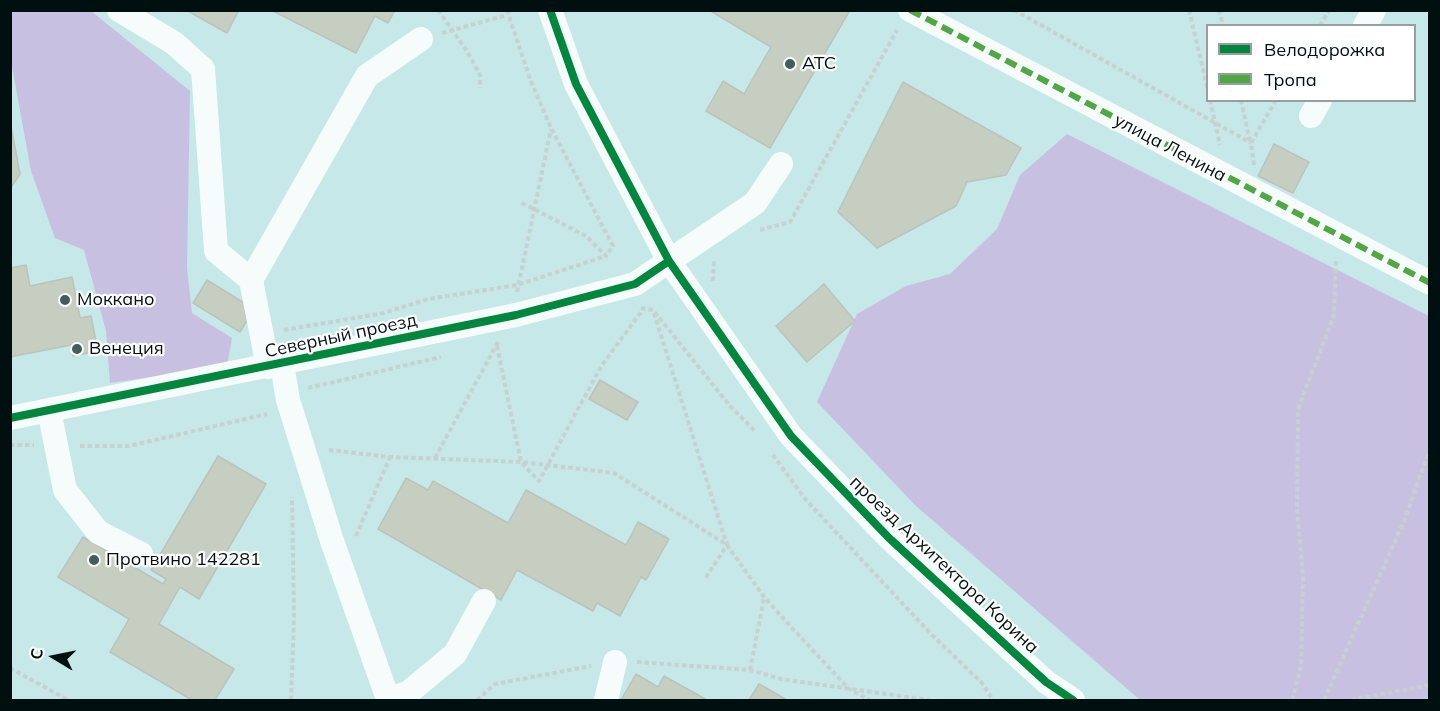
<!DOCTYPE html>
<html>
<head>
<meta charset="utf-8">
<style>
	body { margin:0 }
	#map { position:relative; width:1440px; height:711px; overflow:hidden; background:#c6e8e8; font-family:Mulish,sans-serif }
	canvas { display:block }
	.frame { position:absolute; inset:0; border:12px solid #001011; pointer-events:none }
	.legend { position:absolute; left:1206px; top:24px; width:210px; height:78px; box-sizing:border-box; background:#fff; border:2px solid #999fa0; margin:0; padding:8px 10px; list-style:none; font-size:18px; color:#001011 }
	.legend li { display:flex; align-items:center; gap:12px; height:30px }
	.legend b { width:30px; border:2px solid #999fa0 }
	.north { position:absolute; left:24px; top:627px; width:60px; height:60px; -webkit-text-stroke:4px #fff; paint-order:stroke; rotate:280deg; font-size:16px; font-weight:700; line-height:24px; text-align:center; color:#001011 }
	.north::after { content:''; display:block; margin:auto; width:21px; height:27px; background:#001011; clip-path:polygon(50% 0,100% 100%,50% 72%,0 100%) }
</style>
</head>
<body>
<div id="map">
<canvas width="1440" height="711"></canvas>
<div class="frame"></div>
<ul class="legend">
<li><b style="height:8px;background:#00873e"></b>Велодорожка</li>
<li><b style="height:8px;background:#4fa842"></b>Тропа</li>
</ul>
<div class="north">С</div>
</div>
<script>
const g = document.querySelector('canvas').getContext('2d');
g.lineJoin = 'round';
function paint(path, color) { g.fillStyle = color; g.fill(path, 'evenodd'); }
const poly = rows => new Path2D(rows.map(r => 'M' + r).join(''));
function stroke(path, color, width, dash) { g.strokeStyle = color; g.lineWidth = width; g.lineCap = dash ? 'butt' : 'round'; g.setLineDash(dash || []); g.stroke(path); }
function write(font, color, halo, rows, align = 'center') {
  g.font = font + ' Mulish,sans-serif'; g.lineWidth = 4.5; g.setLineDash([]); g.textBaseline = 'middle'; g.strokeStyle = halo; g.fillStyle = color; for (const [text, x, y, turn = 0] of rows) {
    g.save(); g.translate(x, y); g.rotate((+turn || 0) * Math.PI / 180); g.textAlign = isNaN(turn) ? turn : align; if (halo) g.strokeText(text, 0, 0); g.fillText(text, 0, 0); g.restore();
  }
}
const forest = poly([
	[10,11,91,11,190,91,187,268,192,313,232,338,227,366,110,383,106,331,84,250,55,238,31,171,11,61],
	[1067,134,1429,316,1429,700,1140,700,916,506,817,402,857,314,906,286,950,274,997,229,1020,175]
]);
const building = poly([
	[186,10,239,10,227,33,186,10],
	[271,10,395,10,388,23,375,16,356,53,271,10],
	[709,10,850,10,770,148,706,111,723,81,744,94,771,47,709,10],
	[903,82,1021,148,1006,175,967,182,956,206,877,248,838,212,903,82],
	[10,121,20,174,10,189,10,121],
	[1274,144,1309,162,1293,193,1258,176,1274,144],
	[26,265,30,286,72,277,80,318,91,316,98,351,73,356,71,345,10,357,10,268,26,265],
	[207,280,254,309,240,332,193,303,207,280],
	[824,284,855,321,807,362,776,326,824,284],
	[600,380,638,402,627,420,589,399,600,380],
	[218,456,266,484,199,599,180,587,159,624,234,669,215,700,192,700,110,652,129,619,58,577,83,537,163,584,166,579,151,570,218,456],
	[406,478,428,490,433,481,508,523,526,490,626,545,638,522,669,539,646,580,641,577,620,616,597,603,593,611,517,570,501,600,378,529,406,478],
	[636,674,658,687,664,676,707,700,621,700,636,674],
	[759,684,787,700,749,700,759,684]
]);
const path = poly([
	[438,10,467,51,480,75,480,88],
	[507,10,530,79,551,128,613,246,606,256,586,236,520,202],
	[1014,10,1251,143],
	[1189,10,1208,90],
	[1219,10,1223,26],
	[1320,26,1329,10],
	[442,33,507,15],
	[1210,100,1220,145],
	[1241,100,1250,142],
	[1254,165,1251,143,1276,100],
	[760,230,790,222,897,30],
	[713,281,714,260],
	[517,292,551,129],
	[641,308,653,310,730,406,756,432],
	[654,313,727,545,705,579],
	[284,330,384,313,428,299,517,285,606,256],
	[497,346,521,462,539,481,602,365,644,308],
	[308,388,441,357],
	[10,445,34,445],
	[80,446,129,446,267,414],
	[329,450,390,457,521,462,614,473,727,545,764,597,793,629,849,689,870,700],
	[773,455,806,500,932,635,982,683,993,700],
	[435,458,498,342],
	[356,536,390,457],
	[637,662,750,670,781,679,929,700],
	[10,668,68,700],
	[750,670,764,598],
	[291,700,294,618,292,497],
	[477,700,495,684,591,666],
	[1292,700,1301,666,1303,576,1297,509,1298,409,1334,315,1336,259],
	[1324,700,1404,521,1430,449],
	[1351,700,1430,685]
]);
const minor = poly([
	[119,10,174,43,203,69,216,251,251,280],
	[550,10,576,84,669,261,791,436,889,538,1046,682,1073,700],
	[910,10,1430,283],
	[1365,26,1374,10],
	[1311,116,1320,100],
	[282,364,288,400,332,541,388,699,408,693,455,654,484,601],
	[268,367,251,280,367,76,421,39],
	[49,410,65,490,98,532,141,554],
	[10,418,516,315,635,284,755,203,781,164],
	[606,700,615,662]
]);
const quiet = poly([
	[910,10,1430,283]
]);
const cycleway = poly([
	[550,10,576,84,669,261,791,436,889,538,1046,682,1073,700],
	[10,418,516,315,635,284,669,261]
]);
const markers = [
	[790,64,6,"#455c5c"],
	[65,300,6,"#455c5c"],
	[77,349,6,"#455c5c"],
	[94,560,6,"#455c5c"]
];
const poiNames = [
	["АТС",802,64],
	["Моккано",77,300],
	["Венеция",89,349],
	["Протвино 142281",106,560]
];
const streetNames = [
	["улица Ленина",1170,148,28],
	["Северный проезд",341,336,-12],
	["проезд Архитектора Корина",944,565,43]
];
paint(forest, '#c8c0e0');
paint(building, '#c6cec2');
stroke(building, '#bac4bc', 1.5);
stroke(path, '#c8d1d1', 4, [4.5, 3]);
stroke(minor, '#f6fcfc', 24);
stroke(quiet, '#4fa842', 6, [12, 6]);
stroke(cycleway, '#00873e', 8);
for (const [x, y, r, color] of markers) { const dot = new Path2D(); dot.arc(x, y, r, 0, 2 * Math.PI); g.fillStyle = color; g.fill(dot); stroke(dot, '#fff', 2); }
write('18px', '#001011', '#fff', poiNames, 'left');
write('18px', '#001011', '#fff', streetNames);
</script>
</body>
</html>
